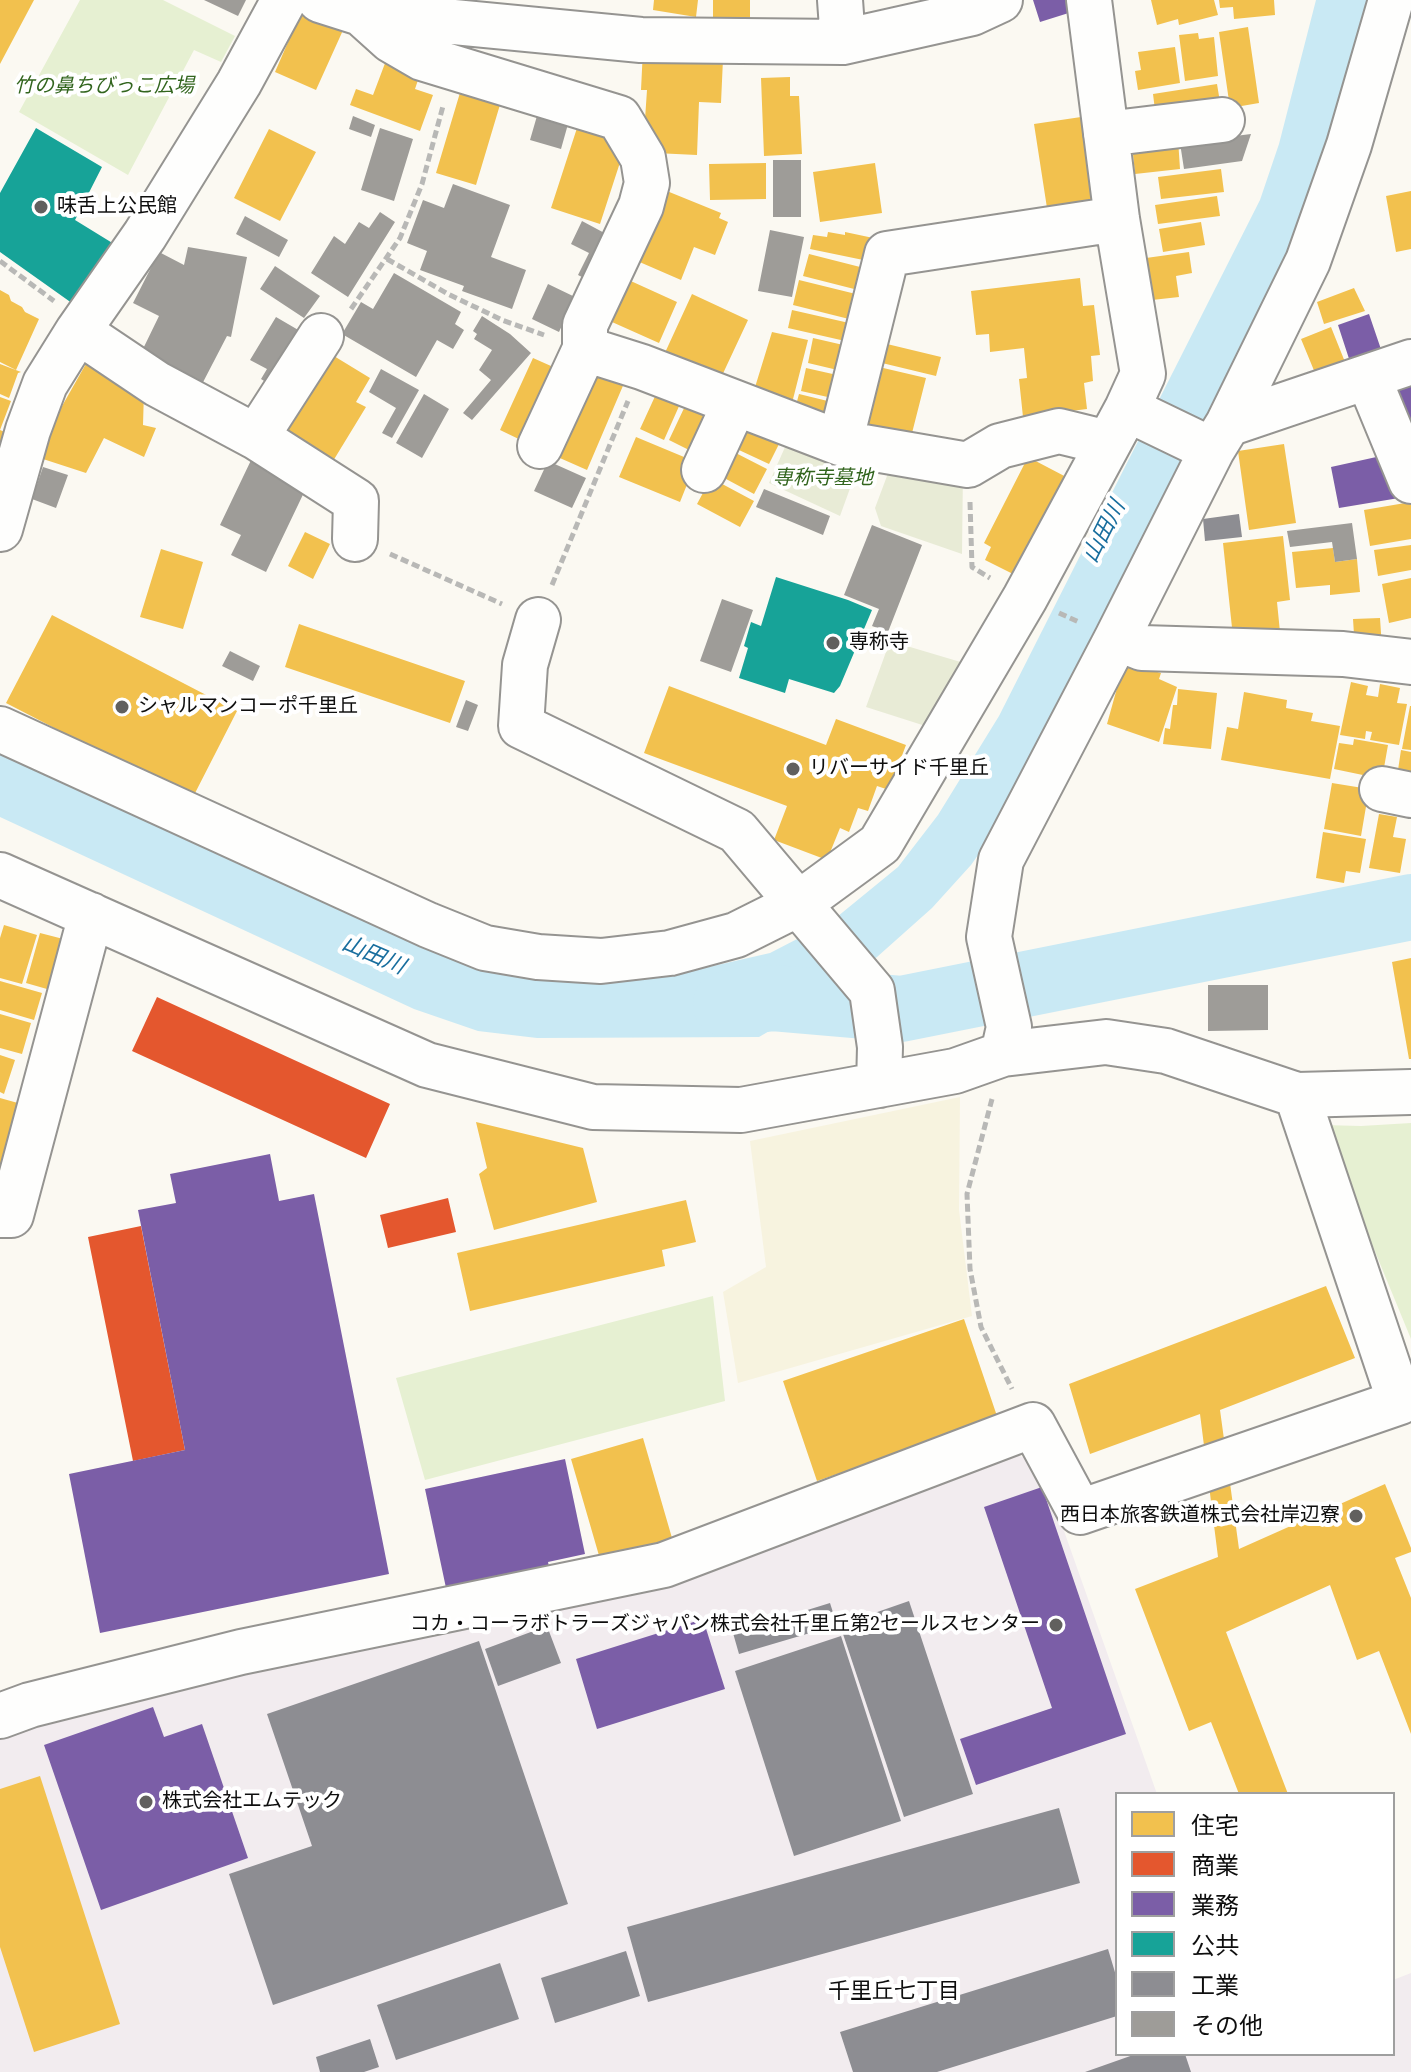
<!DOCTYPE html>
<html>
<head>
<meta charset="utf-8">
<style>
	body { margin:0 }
	#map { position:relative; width:1411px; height:2072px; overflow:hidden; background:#fbf9f2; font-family:"Source Serif 4","Noto Sans JP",serif }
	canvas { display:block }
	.legend { position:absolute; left:1115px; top:1792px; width:280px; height:264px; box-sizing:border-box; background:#fff; border:2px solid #9f9f9f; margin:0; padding:10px 14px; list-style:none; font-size:24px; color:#0e0e0e }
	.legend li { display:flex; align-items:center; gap:16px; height:40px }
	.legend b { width:40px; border:2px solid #9f9f9f }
</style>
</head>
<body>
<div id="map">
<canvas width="1411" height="2072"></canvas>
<ul class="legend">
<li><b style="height:22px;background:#f2c14e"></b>住宅</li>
<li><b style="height:22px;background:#e4572e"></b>商業</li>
<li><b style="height:22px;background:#7b5ea7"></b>業務</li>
<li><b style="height:22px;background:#17a398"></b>公共</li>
<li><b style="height:22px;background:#8d8d92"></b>工業</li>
<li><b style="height:22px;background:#9e9c98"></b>その他</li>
</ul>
</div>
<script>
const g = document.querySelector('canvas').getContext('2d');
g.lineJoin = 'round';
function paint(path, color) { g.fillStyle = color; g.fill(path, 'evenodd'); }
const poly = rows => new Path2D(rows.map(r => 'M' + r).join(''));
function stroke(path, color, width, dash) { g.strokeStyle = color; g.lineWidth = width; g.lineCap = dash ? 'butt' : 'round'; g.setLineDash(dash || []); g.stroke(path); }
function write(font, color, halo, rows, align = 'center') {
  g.font = font + ' "Source Serif 4","Noto Sans JP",serif'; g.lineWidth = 8; g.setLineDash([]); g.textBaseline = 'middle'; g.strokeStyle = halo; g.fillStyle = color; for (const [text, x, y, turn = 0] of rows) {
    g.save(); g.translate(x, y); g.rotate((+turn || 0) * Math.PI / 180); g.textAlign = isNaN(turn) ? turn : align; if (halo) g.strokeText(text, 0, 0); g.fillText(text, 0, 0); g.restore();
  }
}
const industrial = poly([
	[1005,1451,1040,1463,1157,1794,1117,1794,1117,2054,1393,2054,1393,1980,1411,1973,1411,2072,0,2072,0,1735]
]);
const farmland = poly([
	[960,1097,959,1210,972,1316,738,1383,723,1292,766,1267,750,1141]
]);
const green = poly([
	[80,0,163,0,235,36,221,62,194,50,128,175,19,112],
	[1411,1123,1411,1339,1323,1125,1361,1126],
	[713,1296,725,1401,425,1480,396,1378]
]);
const cemetery = poly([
	[790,436,861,458,840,516,769,483],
	[890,468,963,469,962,554,881,526,875,508],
	[890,641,974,666,938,730,866,707]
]);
const water = poly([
	[1316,0,1372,0,1312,213,1015,803,971,865,932,908,877,957,795,1016,759,1037,537,1038,478,1031,414,1009,0,817,0,750,610,980,687,972,770,953,832,921,898,867,938,815,999,716,1260,200,1279,144]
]);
const homes = poly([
	[0,0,34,0,0,64],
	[654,0,698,0,696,17,653,10],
	[713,0,750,0,750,18,713,18],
	[1151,0,1214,0,1218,15,1179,25,1178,19,1157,25],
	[1219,0,1274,0,1275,15,1234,19,1233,7,1220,8],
	[302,10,344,28,316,90,275,72],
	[1248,27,1259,103,1230,108,1219,32],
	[1198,33,1199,39,1214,37,1218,76,1185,81,1179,35],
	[1175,47,1180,83,1138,90,1135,71,1141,70,1138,52],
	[643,49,723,59,721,103,699,102,697,155,655,153,657,135,644,134,647,90,641,90],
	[387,58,421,71,415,89,433,95,420,131,350,105,356,89,373,95],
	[790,77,790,96,799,96,802,154,764,156,761,78],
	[1217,84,1221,108,1156,118,1153,94],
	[462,86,502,98,476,185,436,173],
	[1081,117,1093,201,1047,208,1034,124],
	[577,128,626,144,600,224,551,208],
	[269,129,316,152,280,221,234,198],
	[1178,139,1180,169,1135,174,1132,144],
	[766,163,766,199,710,200,709,164],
	[875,163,882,213,820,222,813,172],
	[1221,169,1224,192,1161,199,1158,177],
	[657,187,721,213,719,218,728,222,715,255,694,247,681,280,628,257],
	[1411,191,1411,249,1396,252,1386,196],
	[1217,196,1220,216,1158,224,1155,205],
	[1201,222,1205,245,1163,252,1159,229],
	[828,232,845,235,845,232,878,239,873,262,810,249,813,235,827,237],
	[1189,252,1192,273,1176,276,1179,297,1152,300,1146,258],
	[809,254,868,269,862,291,803,276],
	[622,277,677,302,659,343,603,318],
	[1080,278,1083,306,1094,305,1100,355,1091,356,1093,381,1084,383,1087,409,1023,417,1019,379,1027,378,1024,348,990,352,989,334,976,335,971,291],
	[799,280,864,296,857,321,793,305],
	[1354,288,1365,311,1324,324,1317,302],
	[0,290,9,295,11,301,22,307,25,312,39,319,16,370,0,362],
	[692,294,748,320,719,382,663,357],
	[792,310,858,325,854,343,788,328],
	[1331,327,1349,372,1320,385,1301,339],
	[772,332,808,340,791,407,752,397],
	[813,338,852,347,846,372,808,363],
	[887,344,941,357,936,376,882,363],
	[329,353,370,378,356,402,366,407,330,466,280,435],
	[533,358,560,370,527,443,500,430],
	[595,359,628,374,587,470,553,455],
	[87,362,144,391,143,425,156,428,144,457,104,438,86,473,43,459,53,422],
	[0,364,21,372,18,373,9,398,0,394],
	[879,367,926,378,911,437,865,425],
	[806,368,846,377,841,400,801,391],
	[657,392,684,395,664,440,640,429],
	[799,394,840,404,834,427,793,416],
	[0,397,11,401,0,430,7,433,0,452],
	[686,404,710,415,693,452,669,440],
	[737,420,783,436,769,464,726,444],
	[636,437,696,462,680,502,619,477],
	[1284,444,1296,523,1249,530,1238,451],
	[726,448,767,469,754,494,713,472],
	[1028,457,1070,479,1019,577,985,560,991,547,984,543],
	[711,478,754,501,740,527,697,504],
	[1411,502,1411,539,1370,546,1364,510],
	[305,532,330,544,313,579,288,566],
	[1283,536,1290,600,1277,602,1280,632,1233,637,1223,543],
	[1411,545,1411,570,1378,576,1374,550],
	[1333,548,1335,562,1357,559,1360,592,1330,595,1330,585,1296,588,1292,552],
	[161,549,203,562,183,629,140,617],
	[1411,578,1411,618,1389,623,1382,584],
	[52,615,237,711,192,799,6,703],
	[1380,618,1382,648,1355,650,1353,619],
	[299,624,465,681,450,723,285,667],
	[1124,663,1161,673,1159,679,1177,687,1159,742,1107,724],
	[1351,682,1368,686,1366,695,1378,697,1380,684,1400,688,1397,703,1407,704,1399,745,1370,740,1372,732,1366,731,1365,739,1340,735],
	[669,686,826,745,836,719,906,745,889,790,877,786,868,811,858,808,849,832,840,828,827,860,774,840,787,806,644,753],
	[1178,689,1217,693,1211,749,1163,744,1165,728,1170,729,1173,705,1177,705],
	[1244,692,1287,700,1286,708,1313,713,1311,721,1340,726,1330,779,1221,760,1227,727,1238,729],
	[1410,706,1411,706,1411,750,1402,749],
	[1354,739,1388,745,1382,779,1334,769,1339,743,1353,745],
	[1401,750,1411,752,1411,773,1398,770],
	[1332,783,1369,789,1361,836,1324,829],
	[1379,814,1397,817,1393,837,1406,839,1400,873,1369,868],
	[1323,832,1366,839,1360,873,1346,871,1344,883,1316,878],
	[4,925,37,935,22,984,0,978,0,938],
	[40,933,75,942,61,993,26,983],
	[1411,958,1411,1059,1409,1059,1392,962],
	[0,981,42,993,34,1020,0,1010],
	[0,1014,31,1023,22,1054,0,1048],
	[0,1055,15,1060,4,1094,0,1092],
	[0,1098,25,1105,0,1195],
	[476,1122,583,1148,597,1202,494,1230,479,1174,487,1168],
	[686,1200,696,1242,662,1250,665,1266,470,1311,457,1253],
	[1326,1286,1355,1358,1220,1410,1239,1549,1385,1484,1411,1548,1411,1552,1395,1558,1411,1598,1411,1734,1379,1651,1357,1660,1330,1585,1226,1632,1288,1794,1239,1794,1211,1722,1189,1731,1135,1589,1218,1557,1200,1414,1090,1454,1069,1384],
	[964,1319,998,1419,817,1481,783,1381],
	[643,1438,672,1538,600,1559,571,1459],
	[40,1776,120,2024,34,2052,0,1947,0,1789]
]);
const shops = poly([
	[157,997,390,1104,366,1158,132,1051],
	[448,1198,456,1232,388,1248,380,1215],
	[141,1226,185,1450,133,1461,88,1237]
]);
const offices = poly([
	[1033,0,1072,0,1075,11,1040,22],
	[1369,314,1386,364,1354,374,1338,325],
	[1411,384,1411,424,1397,390],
	[1390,454,1411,496,1339,508,1331,467],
	[270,1154,279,1201,314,1194,389,1574,100,1633,69,1474,185,1450,138,1210,176,1203,170,1174],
	[565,1459,585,1554,548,1562,552,1580,449,1602,425,1489],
	[1042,1487,1126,1734,976,1785,960,1739,1052,1708,984,1507],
	[703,1619,725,1689,597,1729,576,1659],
	[153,1707,164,1737,202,1724,248,1858,101,1910,44,1745]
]);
const public = poly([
	[36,128,102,167,75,220,114,244,76,306,0,252,0,193],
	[776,577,848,600,872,610,840,686,834,693,789,679,785,693,739,678,748,648,744,646,751,622,761,626]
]);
const industry = poly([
	[1239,514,1242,537,1205,541,1203,519],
	[909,1601,973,1794,904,1817,840,1625],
	[830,1603,837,1625,739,1654,733,1633],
	[547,1626,561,1663,498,1686,485,1649],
	[841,1636,901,1821,794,1856,735,1671],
	[479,1641,568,1904,273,2005,229,1874,312,1846,267,1714],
	[1059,1808,1080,1883,648,2002,627,1927],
	[1108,1949,1117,1979,1117,2016,937,2072,853,2072,840,2032],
	[626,1951,640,1996,555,2023,541,1978],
	[500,1963,519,2019,396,2060,377,2005],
	[370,2039,379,2067,364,2072,320,2072,316,2057],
	[1136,2054,1185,2054,1191,2072,1085,2072]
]);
const river = poly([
	[726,1004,773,998,901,1009,1411,907]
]);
const building = poly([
	[204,0,246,0,238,16],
	[539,109,570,117,561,149,530,140],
	[353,116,375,125,371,137,349,129],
	[380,128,413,139,394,201,361,190],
	[1251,134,1242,161,1184,169,1180,143],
	[773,160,801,160,801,217,773,217],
	[453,184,510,205,491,257,526,270,512,309,462,291,464,286,420,270,427,251,407,243,423,200,444,208],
	[380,212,395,222,348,297,311,273,334,236,345,244,359,222,369,228],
	[245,216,288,240,279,257,236,234],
	[582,221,610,236,588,280,578,275,589,253,571,244],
	[770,230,804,237,792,297,758,291],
	[188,247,247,257,231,337,227,336,200,388,141,353,159,316,133,303,159,252,184,265],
	[275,266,320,296,304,318,260,289],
	[394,273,461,312,455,324,464,330,453,349,437,340,416,377,342,334,361,302,373,309],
	[548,284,575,297,559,332,532,319],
	[482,316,510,334,531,353,472,420,463,413,491,380,479,370,492,350,474,339,477,334,473,331],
	[276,317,312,338,280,391,261,379,267,369,250,360],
	[381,369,419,390,392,438,382,433,396,408,369,392],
	[424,394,449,409,422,458,396,443],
	[254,454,309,482,266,572,231,555,241,535,220,525],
	[548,461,586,478,572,508,534,491],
	[43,467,68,475,56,508,32,499],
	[764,489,830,516,823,535,756,507],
	[1352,523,1357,559,1335,562,1332,542,1290,547,1287,531],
	[872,525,922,545,888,632,872,626,879,609,844,595],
	[722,599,753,610,731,672,700,661],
	[230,651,260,666,253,681,222,666],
	[466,700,478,705,468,731,456,727],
	[1208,985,1268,985,1268,1030,1208,1031]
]);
const path = poly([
	[387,259,448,294,502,320,544,335],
	[0,261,54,301],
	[351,309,400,238,422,184,443,106],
	[970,502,972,567,990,578],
	[390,554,502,604],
	[552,585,628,401],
	[1059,613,1079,622],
	[992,1099,967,1194,970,1269,981,1327,1012,1389]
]);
const minor = poly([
	[320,0,361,13,641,40,843,42,972,13,1000,0],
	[840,0,843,42],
	[361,13,391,40,422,58,619,118,643,158,647,183,641,206,585,325,585,349,540,446],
	[1106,134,1222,120],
	[78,331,157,384,256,437,356,501,355,539],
	[585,349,642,367,840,443,968,465,1000,446,1059,431,1108,443],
	[1368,377,1411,481],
	[1127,409,1212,450],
	[1228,424,1411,362],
	[256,437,321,336],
	[840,443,887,254,1117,219],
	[704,470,735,403],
	[0,529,28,430,45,384,78,331,145,235,239,83,284,0],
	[538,620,525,665,521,726,737,831,872,991,880,1047,879,1085],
	[1117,638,1142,648,1343,654,1411,662],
	[0,729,428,925,485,948,538,957,601,961,670,953,736,935,798,904,880,844,1025,598,1127,409,1143,374,1117,219,1089,0],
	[1382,789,1411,795],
	[0,875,427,1065,593,1107,741,1110,955,1071,1003,1054,1106,1042,1166,1051,1297,1095,1411,1092],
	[1003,1054,1009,1027,989,937,1001,860,1117,638,1212,450,1228,424,1308,261,1349,145,1391,0],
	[0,1215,11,1215,91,915],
	[0,1716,30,1705,241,1652,664,1565,1033,1425,1080,1512,1400,1402,1297,1095]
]);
const markers = [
	[41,207,8,"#61605e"],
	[833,643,8,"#61605e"],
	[122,707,8,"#61605e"],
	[793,769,8,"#61605e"],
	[1356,1516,8,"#61605e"],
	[1056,1625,8,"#61605e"],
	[146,1802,8,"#61605e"]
];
const parkNames = [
	["竹の鼻ちびっこ広場",104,87],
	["専称寺墓地",823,479]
];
const poiNames = [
	["味舌上公民館",57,207],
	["専称寺",849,643],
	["シャルマンコーポ千里丘",138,707],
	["リバーサイド千里丘",809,769],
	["西日本旅客鉄道株式会社岸辺寮",1340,1516,"right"],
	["コカ・コーラボトラーズジャパン株式会社千里丘第2セールスセンター",1040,1625,"right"],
	["株式会社エムテック",162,1802]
];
const waterNames = [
	["山田川",1105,532,-63],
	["山田川",373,956,23]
];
const neighbourhoodNames = [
	["千里丘七丁目",894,1992]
];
paint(industrial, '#f2ecef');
paint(farmland, '#f7f3df');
paint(green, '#e6f0d2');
paint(cemetery, '#e8ebd6');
paint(water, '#c9e9f4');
paint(homes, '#f2c14e');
paint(shops, '#e4572e');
paint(offices, '#7b5ea7');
paint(public, '#17a398');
paint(industry, '#8d8d92');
stroke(river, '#c9e9f4', 66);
paint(building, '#9e9c98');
stroke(minor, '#959491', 48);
stroke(path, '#b8b8b6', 5, [8, 4]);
stroke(minor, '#fefefd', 44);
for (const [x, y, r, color] of markers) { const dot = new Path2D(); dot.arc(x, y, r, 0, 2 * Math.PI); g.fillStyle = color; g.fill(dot); stroke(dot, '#fff', 3); }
write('italic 20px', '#32651e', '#fff', parkNames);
write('20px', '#0e0e0e', '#fff', poiNames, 'left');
write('italic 22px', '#186e9e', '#fff', waterNames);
write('22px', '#0e0e0e', '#fff', neighbourhoodNames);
</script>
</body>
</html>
